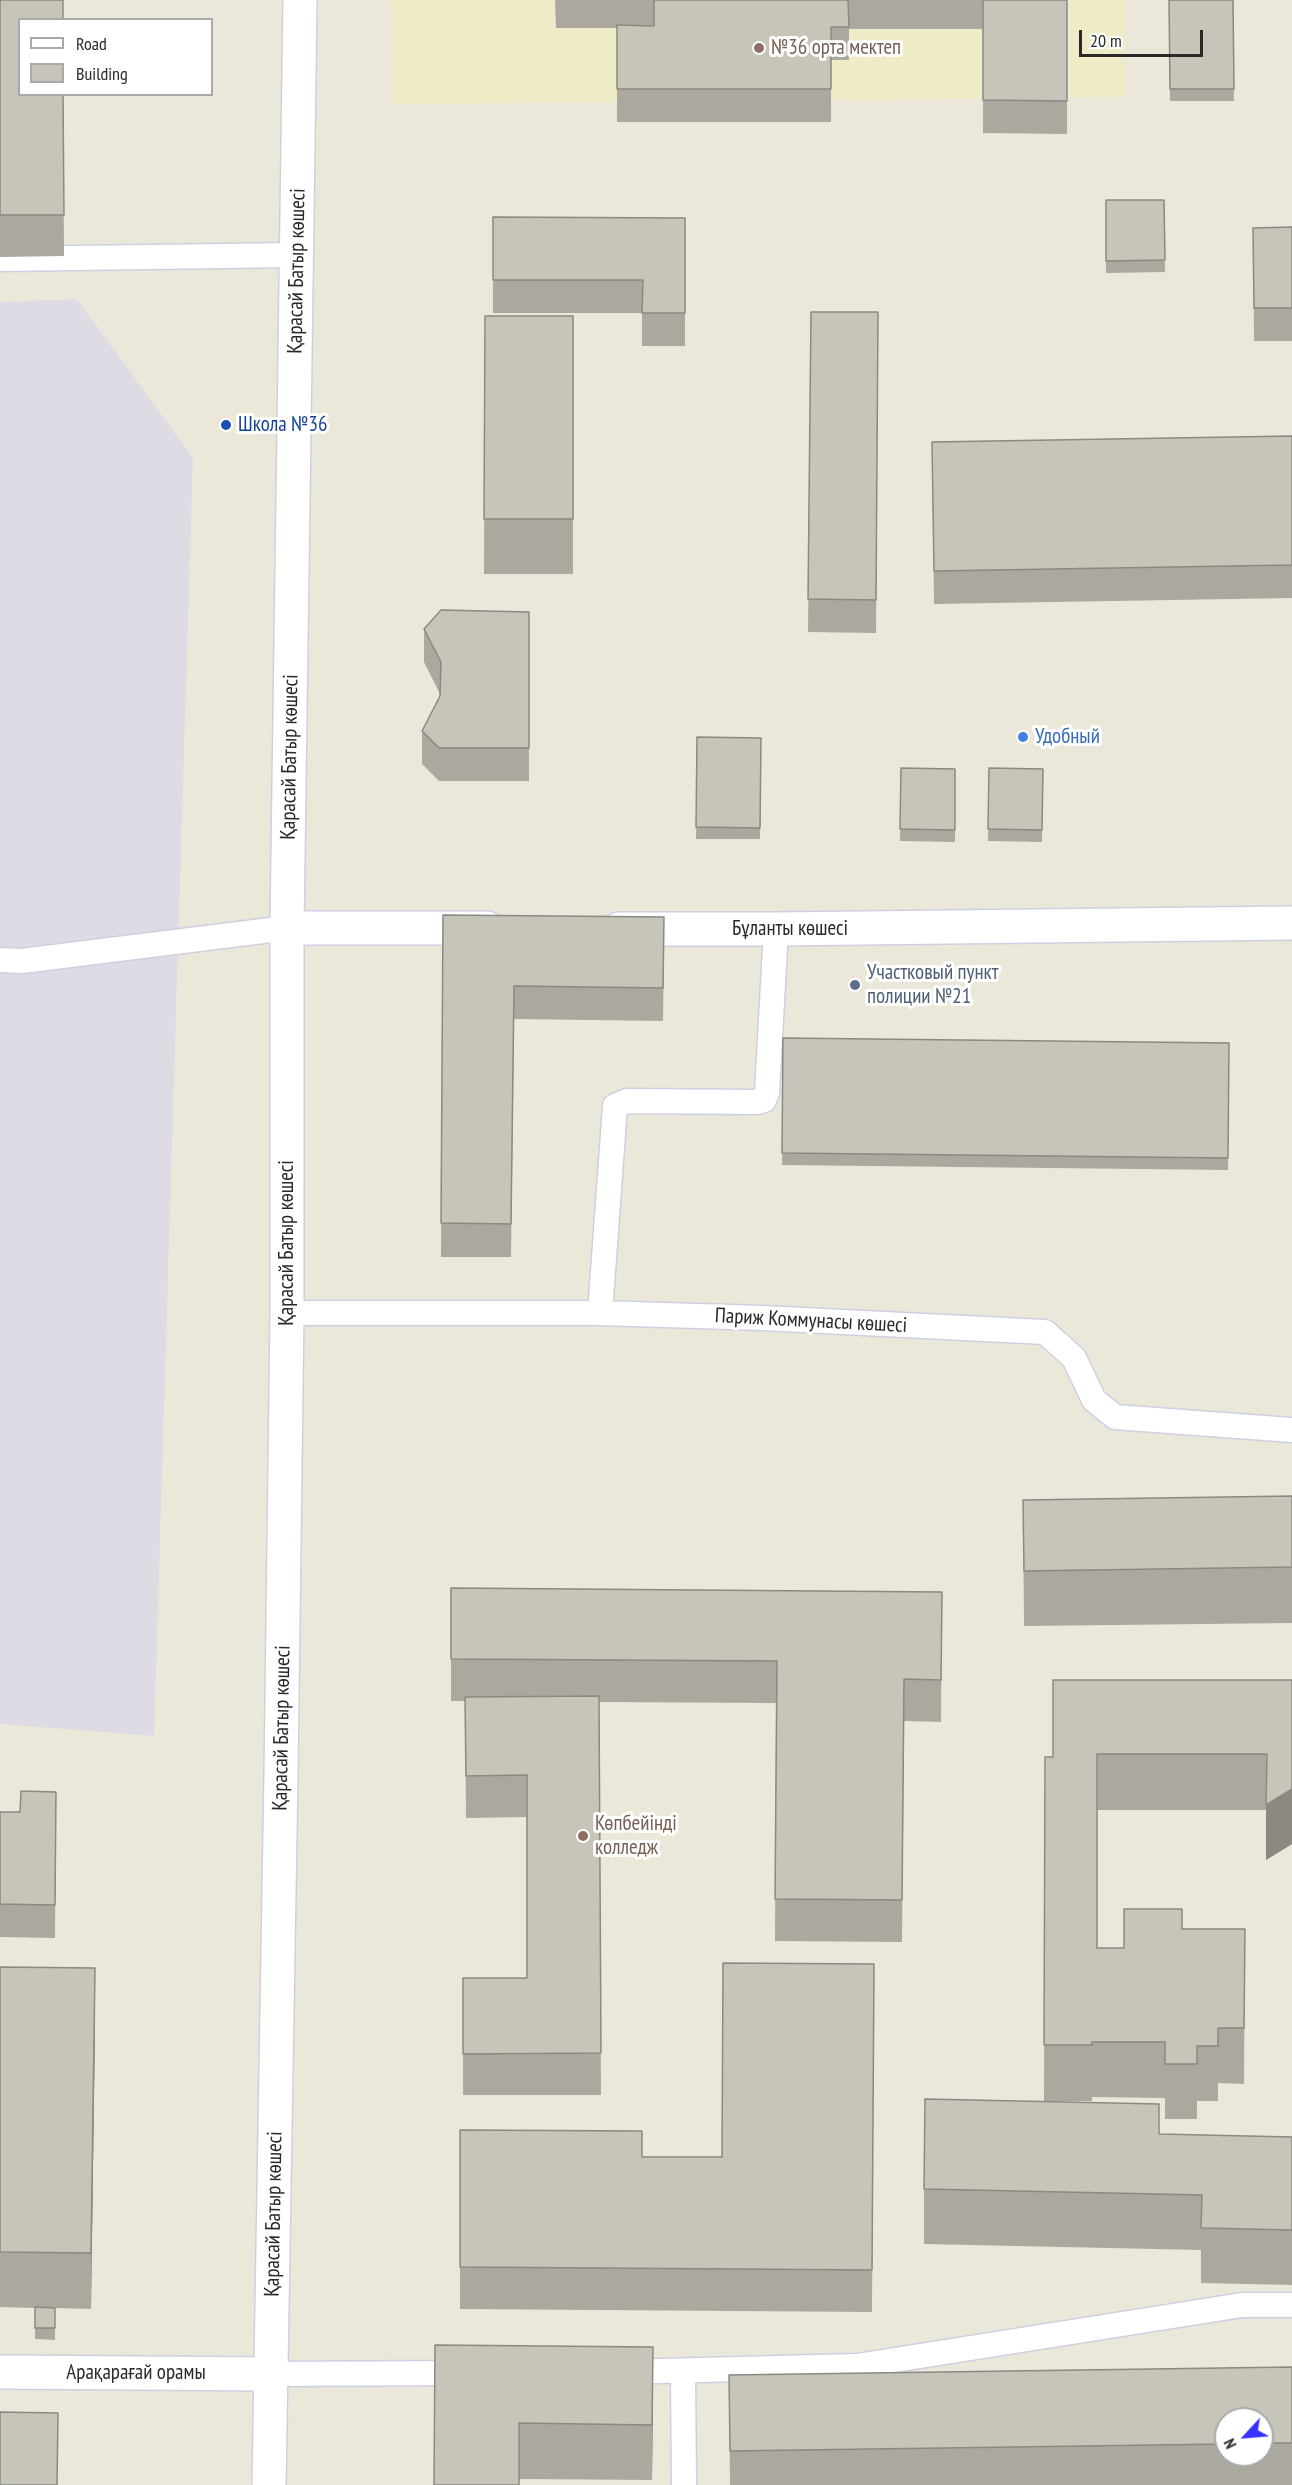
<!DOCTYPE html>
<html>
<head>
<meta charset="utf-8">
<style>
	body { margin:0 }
	#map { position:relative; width:1292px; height:2485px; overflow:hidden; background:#ece8d9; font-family:"PT Sans Narrow",sans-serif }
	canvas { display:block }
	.legend { position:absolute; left:18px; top:18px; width:195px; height:78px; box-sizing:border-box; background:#fff; border:2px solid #a9a9a9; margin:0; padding:8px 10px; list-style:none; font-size:18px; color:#292929 }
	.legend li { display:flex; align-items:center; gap:12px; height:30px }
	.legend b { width:30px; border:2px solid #a9a9a9 }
	.north { position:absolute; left:1214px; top:2407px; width:60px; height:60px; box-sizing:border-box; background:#fff; border:2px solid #a9a9a9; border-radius:50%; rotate:244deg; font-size:16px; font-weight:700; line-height:24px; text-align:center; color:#292929 }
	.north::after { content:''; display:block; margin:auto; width:21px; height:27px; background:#3933ff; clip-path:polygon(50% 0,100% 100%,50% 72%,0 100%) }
	.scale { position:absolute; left:1079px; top:30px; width:124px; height:27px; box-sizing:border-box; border:3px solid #292929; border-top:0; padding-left:8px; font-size:18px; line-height:21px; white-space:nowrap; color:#292929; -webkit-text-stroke:4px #fff; paint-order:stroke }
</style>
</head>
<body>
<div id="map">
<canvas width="1292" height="2485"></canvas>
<ul class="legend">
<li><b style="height:8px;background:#fff"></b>Road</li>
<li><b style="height:16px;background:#c7c4b9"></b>Building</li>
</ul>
<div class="north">N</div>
<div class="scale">20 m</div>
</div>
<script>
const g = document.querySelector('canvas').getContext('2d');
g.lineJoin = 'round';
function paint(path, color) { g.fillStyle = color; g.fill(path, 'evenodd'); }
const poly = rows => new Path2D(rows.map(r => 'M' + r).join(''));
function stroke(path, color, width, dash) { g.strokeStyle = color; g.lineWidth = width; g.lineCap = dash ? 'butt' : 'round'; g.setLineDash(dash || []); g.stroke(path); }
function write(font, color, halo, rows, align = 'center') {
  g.font = font + ' "PT Sans Narrow",sans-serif'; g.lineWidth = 6; g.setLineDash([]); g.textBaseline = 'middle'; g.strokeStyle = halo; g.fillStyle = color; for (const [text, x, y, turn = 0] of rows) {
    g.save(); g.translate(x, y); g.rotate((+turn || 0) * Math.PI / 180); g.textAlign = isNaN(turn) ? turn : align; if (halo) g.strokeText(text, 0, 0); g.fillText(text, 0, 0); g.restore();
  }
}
const industrial = poly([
	[77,299,193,458,154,1736,0,1724,0,302]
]);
const education = poly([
	[392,0,1124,0,1125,97,393,104]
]);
const service = poly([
	[0,259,297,255],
	[0,960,22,961,287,928],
	[287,1313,600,1313,763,1318,1045,1332,1074,1358,1094,1400,1115,1417,1292,1430],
	[600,1313,615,1106,627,1101,756,1102,764,1100,767,1093,776,929],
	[621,2372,857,2366,1242,2305,1292,2305],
	[683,2372,684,2485],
	[272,2374,467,2373]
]);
const minor = poly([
	[287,928,487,928],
	[619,929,776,929,1292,923],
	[0,2372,272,2374]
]);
const tertiary = poly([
	[269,2485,281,1774,287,1313,287,928,300,0]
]);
const wall = poly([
	[0,0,63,94,64,256,0,257],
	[555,0,1067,0,1067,134,983,133,983,29,849,29,849,60,831,60,831,122,617,122,617,28,556,28],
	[1169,0,1233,0,1234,101,1170,101],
	[1106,200,1164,200,1165,272,1106,273],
	[493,217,685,218,685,346,642,346,642,313,493,313],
	[1292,227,1292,341,1254,341,1253,228],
	[811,312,878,312,876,633,808,632],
	[485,316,573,316,573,574,484,574],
	[1292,436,1292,598,934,604,932,442],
	[529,612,529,781,439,781,422,764,422,731,440,696,440,694,424,662,424,629],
	[697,737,761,738,760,839,696,839],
	[901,768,955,769,955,842,900,841],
	[989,768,1043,769,1042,842,988,841],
	[443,915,664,950,663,1021,514,1019,511,1257,441,1257],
	[783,1038,1229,1043,1228,1170,782,1165],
	[1292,1496,1292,1623,1024,1626,1023,1500],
	[451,1588,942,1592,941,1722,904,1721,902,1942,775,1941,776,1703,599,1702,601,2095,463,2095,463,1978,527,1978,527,1817,466,1818,465,1701,451,1701],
	[1292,1680,1292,1844,1266,1860,1266,1810,1097,1810,1097,1948,1124,1948,1182,1929,1245,1929,1244,2084,1218,2083,1218,2101,1197,2101,1197,2119,1165,2119,1165,2098,1092,2097,1092,2101,1044,2101,1045,1757,1053,1757],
	[56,1792,55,1938,0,1937,0,1812,20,1812],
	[874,1964,872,2312,460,2309,460,2130,642,2157,722,2157],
	[0,1967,95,2024,91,2309,55,2308,55,2340,35,2339,35,2308,0,2307],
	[1159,2134,1292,2137,1292,2285,1201,2283,1201,2250,924,2244,924,2189],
	[435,2345,653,2402,652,2480,519,2479],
	[1292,2367,1292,2485,730,2485,729,2375],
	[1226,2419,1262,2419,1262,2455,1226,2455]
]);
const shadedWall = poly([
	[1292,1789,1292,1844,1266,1860,1266,1805],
	[95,1968,95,2024,91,2309,91,2253],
	[653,2347,653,2402,652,2480,652,2425]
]);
const building = poly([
	[0,0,63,0,63,20,20,20,20,94,63,94,64,215,0,215,0,0],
	[654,0,848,0,849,27,831,27,831,89,617,89,617,25,654,26,654,0],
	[983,0,1067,0,1067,101,983,100,983,0],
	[1169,0,1233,0,1234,89,1170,89,1169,0],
	[1106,200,1164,200,1165,260,1106,261,1106,200],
	[493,217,685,218,685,313,642,313,643,280,493,280,493,217],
	[1292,227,1292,308,1254,308,1253,228,1292,227],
	[811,312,878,312,876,600,808,599,811,312],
	[485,316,573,316,573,519,484,519,485,316],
	[1292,436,1292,565,934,571,932,442,1292,436],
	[441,610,529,612,529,748,439,748,422,731,440,696,441,662,424,629,441,610],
	[697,737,761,738,760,828,696,827,697,737],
	[901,768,955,769,955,830,900,829,901,768],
	[989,768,1043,769,1042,830,988,829,989,768],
	[443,915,664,917,663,988,514,986,511,1224,441,1223,443,915],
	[783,1038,1229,1043,1228,1158,782,1153,783,1038],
	[1292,1496,1292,1567,1024,1571,1023,1500,1292,1496],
	[451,1588,942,1592,941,1680,904,1679,902,1900,775,1899,777,1661,451,1659,451,1588],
	[1053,1680,1292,1680,1292,1789,1266,1805,1267,1754,1097,1754,1097,1948,1124,1948,1124,1909,1182,1909,1182,1929,1245,1929,1244,2028,1218,2028,1218,2046,1197,2046,1197,2064,1165,2064,1165,2042,1092,2042,1092,2045,1044,2045,1045,1757,1053,1757,1053,1680],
	[599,1696,601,2053,463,2054,463,1978,527,1978,527,1775,466,1776,465,1697,599,1696],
	[21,1791,56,1792,55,1905,0,1904,0,1812,20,1812,21,1791],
	[723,1963,874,1964,872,2270,460,2267,460,2130,642,2131,642,2157,722,2157,723,1963],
	[0,1967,95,1968,91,2253,0,2252,0,1967],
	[925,2099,1159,2104,1159,2134,1292,2137,1292,2230,1201,2228,1202,2195,924,2189,925,2099],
	[35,2307,55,2308,55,2328,35,2328,35,2307],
	[435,2345,653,2347,652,2425,519,2423,519,2485,434,2485,435,2345],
	[1292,2367,1292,2443,1262,2443,1262,2419,1226,2419,1226,2444,730,2451,729,2375,1292,2367],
	[0,2412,58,2413,57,2485,0,2485,0,2412]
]);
const markers = [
	[759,48,6,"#8d6e63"],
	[226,425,6,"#1a4fb4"],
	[1023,737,6,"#3f7fe0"],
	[855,985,6,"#5c6f8a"],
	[583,1836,6,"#8d6e63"]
];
const educationNames = [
	["№36 орта мектеп",771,48],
	["Көпбейінді",595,1824],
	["колледж",595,1848]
];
const streetNames = [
	["Қарасай Батыр көшесі",297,271,-89],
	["Қарасай Батыр көшесі",290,757,-89],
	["Бұланты көшесі",790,929],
	["Қарасай Батыр көшесі",287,1243,-90],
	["Париж Коммунасы көшесі",811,1321,3],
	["Қарасай Батыр көшесі",282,1728,-89],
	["Қарасай Батыр көшесі",274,2214,-89],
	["Арақарағай орамы",136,2373]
];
const transitNames = [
	["Школа №36",238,425]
];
const shopNames = [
	["Удобный",1035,737]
];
const serviceNames = [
	["Участковый пункт",867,973],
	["полиции №21",867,997]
];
paint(industrial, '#dfdbe4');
paint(education, '#efebc7');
stroke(service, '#cfcfe3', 27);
stroke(minor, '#cfcfe3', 36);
stroke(tertiary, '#cfcfe3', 36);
stroke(service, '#fff', 24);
stroke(minor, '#fff', 33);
stroke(tertiary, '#fff', 33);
paint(wall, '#aba99f');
paint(shadedWall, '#8b8982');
paint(building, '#c7c4b9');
stroke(building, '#8b8982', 1.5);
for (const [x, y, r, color] of markers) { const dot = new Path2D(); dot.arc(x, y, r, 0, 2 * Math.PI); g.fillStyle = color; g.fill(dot); stroke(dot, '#fff', 2); }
write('21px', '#785e54', '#fff', educationNames, 'left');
write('21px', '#292929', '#fff', streetNames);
write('21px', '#164399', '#fff', transitNames, 'left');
write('21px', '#366cbe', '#fff', shopNames, 'left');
write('21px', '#4e5e75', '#fff', serviceNames, 'left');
</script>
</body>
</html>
